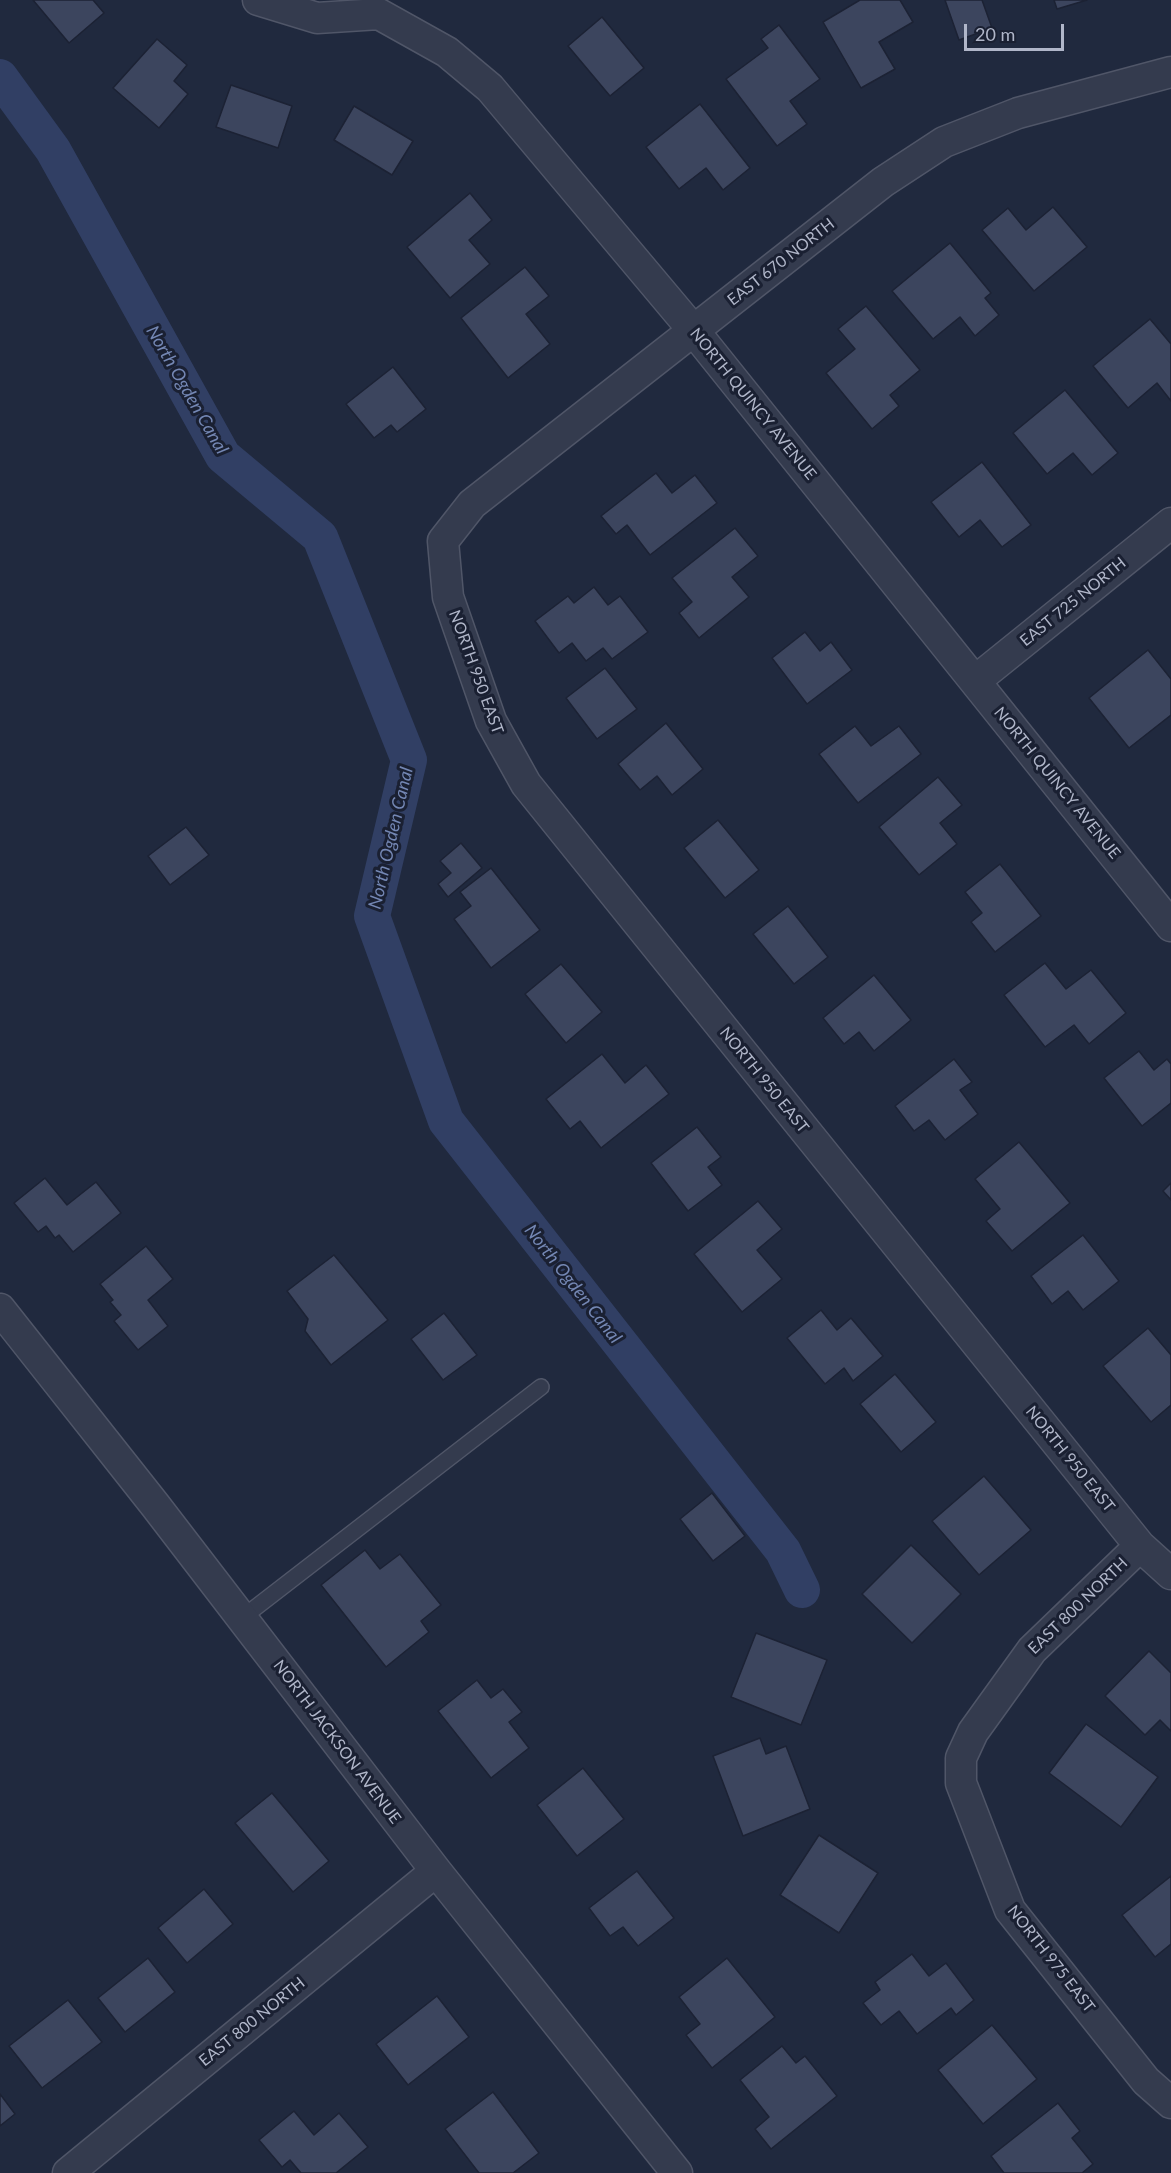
<!DOCTYPE html>
<html>
<head>
<meta charset="utf-8">
<style>
	body { margin:0 }
	#map { position:relative; width:1171px; height:2173px; overflow:hidden; background:#20293e; font-family:Lato,sans-serif }
	canvas { display:block }
	.scale { position:absolute; left:964px; top:24px; width:100px; height:27px; box-sizing:border-box; border:3px solid #b0b6c9; border-top:0; padding-left:8px; font-size:18px; line-height:21px; white-space:nowrap; color:#b0b6c9; -webkit-text-stroke:4px #1a2032; paint-order:stroke }
</style>
</head>
<body>
<div id="map">
<canvas width="1171" height="2173"></canvas>
<div class="scale">20 m</div>
</div>
<script>
const g = document.querySelector('canvas').getContext('2d');
g.lineJoin = 'round';
const poly = rows => new Path2D(rows.map(r => 'M' + r).join(''));
function stroke(path, color, width, dash) { g.strokeStyle = color; g.lineWidth = width; g.lineCap = dash ? 'butt' : 'round'; g.setLineDash(dash || []); g.stroke(path); }
function paint(path, color) { g.fillStyle = color; g.fill(path, 'evenodd'); }
function write(font, color, halo, rows, align = 'center') {
  g.font = font + ' Lato,sans-serif'; g.lineWidth = 6; g.setLineDash([]); g.textBaseline = 'middle'; g.strokeStyle = halo; g.fillStyle = color; for (const [text, x, y, turn = 0] of rows) {
    g.save(); g.translate(x, y); g.rotate((+turn || 0) * Math.PI / 180); g.textAlign = isNaN(turn) ? turn : align; if (halo) g.strokeText(text, 0, 0); g.fillText(text, 0, 0); g.restore();
  }
}
const canal = poly([
	[0,77,53,150,223,456,320,537,409,760,372,916,446,1121,783,1551,802,1590]
]);
const building = poly([
	[33,0,93,0,104,13,69,43,33,0],
	[860,0,900,0,913,22,879,42,895,69,861,88,823,22,860,0],
	[945,0,982,0,992,28,959,40,945,0],
	[1054,0,1087,0,1057,9,1054,0],
	[602,17,644,68,610,96,568,46,602,17],
	[779,25,820,79,790,101,807,124,777,146,726,79,768,48,761,39,779,25],
	[157,39,187,65,174,81,188,94,159,128,113,88,157,39],
	[231,85,292,106,278,148,216,127,231,85],
	[700,104,750,168,723,190,706,168,679,189,646,147,700,104],
	[354,106,413,141,392,175,334,140,354,106],
	[470,193,492,220,469,240,490,264,450,298,407,247,470,193],
	[1053,207,1087,247,1034,291,982,230,1008,208,1026,230,1053,207],
	[950,243,991,293,985,298,999,315,975,336,960,317,933,339,892,291,950,243],
	[525,267,549,296,526,314,550,344,508,378,461,318,525,267],
	[866,306,920,370,890,395,899,406,872,429,826,373,855,349,838,329,866,306],
	[1150,319,1171,344,1171,401,1157,383,1128,408,1093,366,1150,319],
	[393,367,426,409,397,432,391,425,374,438,346,404,393,367],
	[1065,390,1118,453,1092,475,1073,453,1047,474,1013,433,1065,390],
	[982,462,1031,525,1002,547,980,520,959,537,931,502,982,462],
	[656,473,672,493,695,475,717,503,650,555,627,525,616,534,601,516,656,473],
	[735,528,758,556,732,577,749,597,699,638,679,613,692,602,672,578,735,528],
	[594,587,608,605,620,596,648,632,612,659,603,648,586,661,572,643,559,653,535,621,568,596,574,603,594,587],
	[805,632,820,651,831,642,852,670,807,704,772,658,805,632],
	[1148,650,1171,679,1171,715,1129,748,1089,698,1148,650],
	[605,668,637,709,597,739,566,698,605,668],
	[666,723,703,769,672,795,657,776,640,790,618,764,666,723],
	[855,726,871,746,899,726,921,754,858,803,819,754,855,726],
	[938,777,962,805,940,823,957,844,919,875,879,827,938,777],
	[718,820,759,870,725,898,684,848,718,820],
	[186,827,209,855,170,885,148,856,186,827],
	[461,843,482,868,448,897,438,884,451,873,440,861,461,843],
	[1000,864,1041,916,995,952,971,922,982,913,965,892,1000,864],
	[491,868,540,930,491,968,454,919,471,906,460,892,491,868],
	[788,906,828,957,794,984,753,934,788,906],
	[1045,963,1066,989,1091,970,1126,1013,1089,1044,1074,1025,1045,1047,1004,995,1045,963],
	[561,964,602,1012,566,1043,525,994,561,964],
	[874,975,911,1020,874,1051,859,1032,844,1044,823,1018,874,975],
	[1139,1051,1154,1070,1167,1059,1171,1064,1171,1103,1142,1126,1104,1078,1139,1051],
	[602,1054,625,1083,646,1065,669,1094,601,1148,580,1121,570,1129,546,1099,602,1054],
	[954,1059,972,1082,960,1090,978,1114,945,1140,929,1120,914,1131,895,1106,954,1059],
	[697,1127,721,1157,708,1167,722,1185,688,1211,651,1163,697,1127],
	[1019,1142,1070,1203,1012,1251,986,1221,1000,1209,975,1179,1019,1142],
	[45,1178,67,1205,96,1182,121,1213,73,1252,59,1235,55,1238,46,1226,38,1232,14,1203,45,1178],
	[1171,1183,1171,1200,1163,1191,1171,1183],
	[758,1201,782,1229,757,1250,782,1279,742,1312,694,1254,758,1201],
	[1083,1235,1119,1281,1083,1310,1068,1291,1052,1304,1031,1276,1083,1235],
	[146,1246,173,1279,148,1300,168,1326,138,1350,114,1321,121,1315,110,1302,113,1300,100,1284,146,1246],
	[334,1255,388,1320,331,1365,305,1331,308,1319,287,1291,334,1255],
	[821,1310,837,1330,851,1318,883,1356,853,1381,844,1368,825,1384,787,1338,821,1310],
	[444,1313,477,1355,443,1380,411,1339,444,1313],
	[1148,1328,1171,1355,1171,1405,1151,1422,1103,1366,1148,1328],
	[895,1374,936,1422,901,1452,860,1404,895,1374],
	[984,1476,1031,1530,979,1575,932,1521,984,1476],
	[712,1493,745,1536,713,1561,680,1519,712,1493],
	[911,1545,961,1594,912,1643,862,1594,911,1545],
	[365,1550,380,1569,400,1554,441,1605,421,1621,429,1632,386,1667,321,1585,365,1550],
	[756,1633,827,1660,801,1725,731,1697,756,1633],
	[1149,1651,1171,1673,1171,1731,1160,1720,1145,1735,1105,1696,1149,1651],
	[477,1680,491,1698,503,1689,522,1712,509,1722,529,1748,491,1778,438,1711,477,1680],
	[1086,1724,1158,1777,1121,1827,1049,1773,1086,1724],
	[760,1738,766,1754,786,1746,810,1809,743,1836,713,1756,760,1738],
	[583,1768,624,1819,577,1856,537,1805,583,1768],
	[272,1793,329,1861,293,1892,235,1823,272,1793],
	[819,1835,878,1873,839,1933,780,1895,819,1835],
	[637,1871,674,1918,638,1946,623,1927,610,1936,589,1908,637,1871],
	[1171,1876,1171,1944,1155,1957,1122,1915,1171,1876],
	[204,1889,233,1924,187,1963,158,1928,204,1889],
	[912,1954,929,1976,946,1963,974,2000,956,2015,951,2008,917,2034,899,2011,881,2025,863,2003,880,1990,875,1982,912,1954],
	[148,1958,175,1992,125,2032,98,1998,148,1958],
	[727,1958,775,2017,712,2068,686,2035,700,2024,679,1997,727,1958],
	[437,1996,469,2037,408,2085,376,2044,437,1996],
	[68,2000,102,2042,42,2088,9,2046,68,2000],
	[992,2025,1037,2079,983,2124,938,2070,992,2025],
	[782,2046,796,2063,805,2056,837,2096,771,2149,755,2129,769,2117,740,2080,782,2046],
	[493,2092,539,2153,513,2173,479,2173,445,2129,493,2092],
	[0,2094,15,2114,0,2126,0,2094],
	[1058,2103,1080,2131,1072,2138,1093,2164,1082,2173,1004,2173,991,2156,1058,2103],
	[294,2111,314,2135,339,2113,368,2147,336,2173,301,2173,290,2160,282,2167,259,2140,294,2111]
]);
const service = poly([
	[242,1618,541,1387]
]);
const minor = poly([
	[258,0,317,18,379,14,447,52,490,88,694,331,1171,926],
	[1171,72,1018,113,944,142,883,182,472,504,443,541,448,597,491,721,526,784,1140,1546,1171,1574],
	[975,681,1171,523],
	[0,1309,155,1505,436,1871,677,2173],
	[1140,1546,1032,1650,973,1732,961,1758,961,1783,1010,1910,1146,2081,1171,2103],
	[68,2173,436,1871]
]);
const streetNames = [
	["EAST 670 NORTH",781,262,-38],
	["NORTH QUINCY AVENUE",753,404,51],
	["EAST 725 NORTH",1073,602,-39],
	["NORTH 950 EAST",476,672,70],
	["NORTH QUINCY AVENUE",1057,783,51],
	["NORTH 950 EAST",764,1080,51],
	["NORTH 950 EAST",1070,1459,51],
	["EAST 800 NORTH",1078,1606,-44],
	["NORTH JACKSON AVENUE",337,1742,53],
	["NORTH 975 EAST",1051,1959,52],
	["EAST 800 NORTH",252,2022,-39]
];
const waterNames = [
	["North Ogden Canal",187,390,60],
	["North Ogden Canal",391,838,-77],
	["North Ogden Canal",573,1284,52]
];
stroke(canal, '#313f64', 36);
paint(building, '#3c455e');
stroke(building, '#1c2234', 1.5);
stroke(service, '#505668', 18);
stroke(minor, '#505668', 33);
stroke(service, '#343b4e', 15);
stroke(minor, '#343b4e', 30);
write('16px', '#b0b6c9', '#1a2032', streetNames);
write('italic 18px', '#7487b4', '#1a2032', waterNames);
</script>
</body>
</html>
